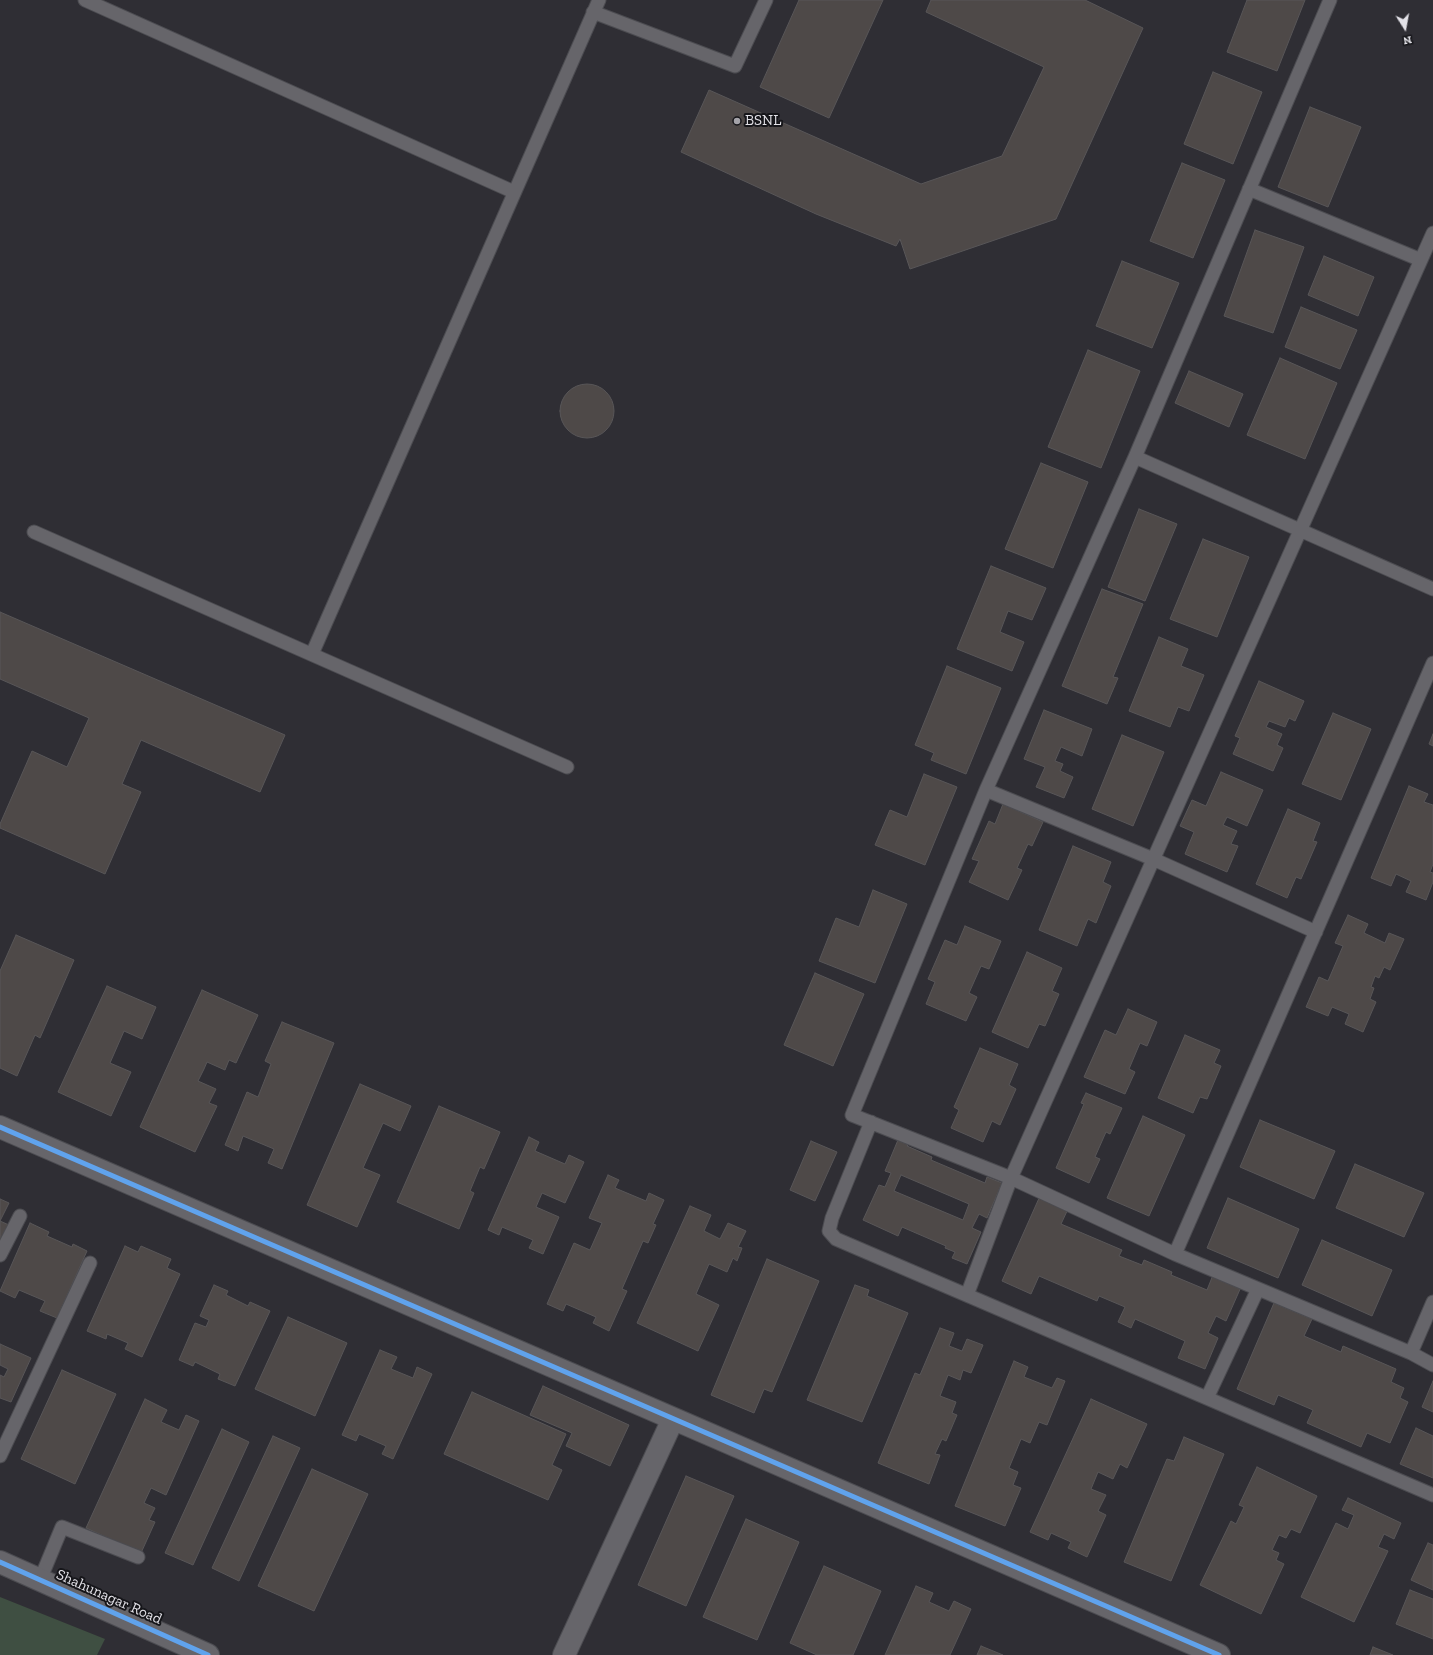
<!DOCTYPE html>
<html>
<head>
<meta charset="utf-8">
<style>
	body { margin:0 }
	#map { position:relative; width:1433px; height:1655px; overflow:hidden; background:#2f2e34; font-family:"Zilla Slab",serif }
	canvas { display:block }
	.north { position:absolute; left:1385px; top:8px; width:40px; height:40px; -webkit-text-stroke:3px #16161a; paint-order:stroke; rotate:169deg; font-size:11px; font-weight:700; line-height:16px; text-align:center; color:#e3e2e8 }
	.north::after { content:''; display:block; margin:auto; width:14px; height:18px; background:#e3e2e8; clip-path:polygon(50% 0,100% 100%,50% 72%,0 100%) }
</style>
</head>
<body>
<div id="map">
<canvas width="1433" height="1655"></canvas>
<div class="north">N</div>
</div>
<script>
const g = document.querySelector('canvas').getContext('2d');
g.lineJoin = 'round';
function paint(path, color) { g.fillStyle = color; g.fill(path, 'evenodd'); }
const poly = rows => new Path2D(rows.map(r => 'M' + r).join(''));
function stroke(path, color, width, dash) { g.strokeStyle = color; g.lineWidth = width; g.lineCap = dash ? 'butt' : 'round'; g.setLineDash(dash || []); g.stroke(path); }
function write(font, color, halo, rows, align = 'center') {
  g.font = font + ' "Zilla Slab",serif'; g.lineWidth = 4; g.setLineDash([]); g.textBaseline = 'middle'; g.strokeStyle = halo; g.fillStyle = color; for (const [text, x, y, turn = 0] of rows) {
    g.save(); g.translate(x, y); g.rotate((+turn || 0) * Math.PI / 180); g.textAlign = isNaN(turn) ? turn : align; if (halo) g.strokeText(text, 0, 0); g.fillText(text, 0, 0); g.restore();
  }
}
const green = poly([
	[0,1597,105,1639,97,1655,0,1655]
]);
const building = poly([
	[799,0,883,0,829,118,760,87,799,0],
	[931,0,1085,0,1143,28,1056,219,910,269,900,239,896,246,816,214,681,152,709,90,921,184,1002,156,1044,67,926,12,931,0],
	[1247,0,1305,0,1277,71,1227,52,1247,0],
	[1213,72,1262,92,1233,164,1184,144,1213,72],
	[1310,107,1361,127,1328,207,1278,187,1310,107],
	[1182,163,1225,180,1193,258,1150,241,1182,163],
	[1255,230,1304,247,1273,333,1224,316,1255,230],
	[1324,256,1374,277,1358,316,1308,295,1324,256],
	[1122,261,1179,283,1152,348,1096,326,1122,261],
	[1301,307,1357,330,1340,369,1285,347,1301,307],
	[1088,350,1140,371,1101,468,1048,447,1088,350],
	[1280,358,1337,383,1305,459,1247,435,1280,358],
	[1189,371,1243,394,1229,427,1175,403,1189,371],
	'560 411a27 27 0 1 1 54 0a27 27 0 1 1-54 0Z',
	[1041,463,1088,482,1053,568,1005,549,1041,463],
	[1139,509,1177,524,1145,601,1108,587,1139,509],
	[1203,539,1249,557,1217,637,1170,619,1203,539],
	[991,566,1046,588,1032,620,1008,611,1000,632,1024,642,1012,671,957,649,991,566],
	[1102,589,1143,604,1113,677,1118,678,1107,704,1062,686,1102,589],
	[0,612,285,735,260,792,141,740,122,784,141,792,105,874,0,828,0,824,32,751,67,767,89,718,0,679,0,612],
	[1159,637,1188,649,1181,666,1204,675,1189,711,1178,707,1170,727,1129,711,1159,637],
	[947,666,1001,688,966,774,931,760,934,753,915,745,947,666],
	[1259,681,1304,701,1295,721,1289,718,1285,727,1269,721,1266,727,1282,734,1277,745,1283,748,1273,771,1233,754,1240,738,1235,736,1259,681],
	[1044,710,1092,729,1082,756,1061,747,1055,761,1063,764,1060,771,1073,777,1064,798,1036,787,1045,767,1024,759,1044,710],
	[1333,713,1371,729,1341,800,1302,784,1333,713],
	[1433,734,1433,746,1429,744,1433,734],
	[1122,735,1164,752,1133,826,1092,809,1122,735],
	[1221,772,1263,790,1247,826,1227,817,1223,825,1237,831,1231,844,1238,846,1227,872,1185,854,1194,832,1180,826,1192,800,1206,806,1221,772],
	[924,774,957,787,925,865,875,845,890,810,907,817,924,774],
	[1409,786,1428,794,1424,802,1433,805,1433,864,1430,872,1433,873,1433,882,1426,900,1406,892,1411,881,1396,874,1391,886,1371,878,1409,786],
	[1003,804,1043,822,1032,846,1028,844,1017,868,1022,870,1008,900,969,882,979,861,972,859,989,821,995,824,1003,804],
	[1288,809,1320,823,1313,841,1317,842,1301,879,1296,877,1287,898,1256,884,1288,809],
	[1073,846,1111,862,1103,882,1111,886,1096,923,1088,919,1077,946,1039,930,1073,846],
	[873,890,907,904,875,983,819,961,836,918,859,927,873,890],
	[1348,915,1368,924,1364,933,1385,943,1389,933,1404,939,1390,970,1384,967,1379,978,1375,976,1371,987,1374,988,1370,999,1376,1002,1363,1032,1345,1024,1349,1014,1332,1007,1328,1016,1306,1007,1319,977,1328,981,1343,946,1335,943,1348,915],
	[965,926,1001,941,989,969,981,966,969,993,977,997,966,1021,926,1004,935,982,928,979,945,940,957,945,965,926],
	[16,935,74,960,40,1038,35,1035,17,1076,0,1068,0,971,16,935],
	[1027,952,1062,968,1052,991,1059,994,1045,1026,1039,1024,1028,1048,992,1032,1027,952],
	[815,973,864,994,833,1066,784,1045,815,973],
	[107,986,156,1007,142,1039,124,1031,110,1063,131,1072,111,1116,58,1092,107,986],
	[202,990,258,1015,236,1063,229,1060,225,1070,207,1062,204,1069,198,1081,216,1089,209,1103,217,1106,195,1152,140,1127,202,990],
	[1128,1009,1157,1022,1147,1046,1140,1043,1129,1069,1135,1072,1125,1094,1084,1077,1105,1030,1116,1035,1128,1009],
	[282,1022,334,1043,282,1169,268,1163,274,1149,243,1136,238,1151,225,1145,247,1092,258,1097,271,1064,265,1061,282,1022],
	[1185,1035,1220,1050,1214,1063,1221,1066,1207,1099,1200,1097,1193,1113,1158,1098,1185,1035],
	[980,1048,1018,1064,1009,1085,1016,1089,1000,1125,992,1121,983,1142,951,1128,959,1110,954,1107,980,1048],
	[360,1084,411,1106,400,1131,383,1123,363,1168,380,1175,357,1227,307,1205,360,1084],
	[1086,1093,1122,1108,1110,1134,1106,1132,1095,1157,1100,1159,1089,1183,1056,1168,1084,1104,1081,1103,1086,1093],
	[439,1106,500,1132,484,1169,480,1167,470,1191,474,1193,459,1229,397,1202,439,1106],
	[1143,1116,1185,1135,1149,1216,1107,1198,1143,1116],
	[1260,1120,1335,1151,1314,1199,1240,1167,1260,1120],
	[529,1137,539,1142,535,1151,565,1164,569,1155,584,1162,565,1203,542,1193,536,1207,559,1217,543,1254,529,1248,533,1240,502,1227,499,1235,488,1230,529,1137],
	[898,1140,909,1144,907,1146,932,1157,931,1160,985,1183,987,1177,1002,1183,987,1218,979,1214,972,1228,981,1232,967,1264,952,1258,955,1252,945,1248,946,1246,902,1227,898,1236,863,1220,879,1185,885,1187,891,1173,885,1171,898,1140],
	[901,1175,969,1204,963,1220,894,1191,901,1175],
	[811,1141,837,1152,815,1201,790,1190,811,1141],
	[1355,1164,1424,1193,1404,1237,1336,1208,1355,1164],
	[608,1175,619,1180,615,1188,646,1201,649,1193,664,1200,653,1224,656,1225,648,1243,643,1241,622,1289,627,1291,609,1331,593,1323,596,1317,566,1304,563,1311,547,1304,574,1243,590,1250,602,1223,589,1218,608,1175],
	[1040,1196,1068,1209,1061,1224,1122,1250,1119,1256,1142,1265,1144,1260,1172,1272,1171,1275,1207,1290,1213,1275,1241,1287,1226,1321,1216,1316,1208,1333,1218,1338,1205,1369,1178,1358,1185,1341,1135,1319,1131,1328,1118,1322,1125,1307,1099,1296,1097,1301,1039,1276,1031,1294,1002,1281,1040,1196],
	[1228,1198,1299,1229,1278,1278,1207,1248,1228,1198],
	[0,1199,9,1203,0,1221,9,1225,1,1241,0,1240,0,1199],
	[690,1206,711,1215,704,1231,720,1239,728,1223,746,1231,738,1247,742,1248,737,1261,733,1258,727,1272,709,1264,696,1294,719,1305,698,1351,637,1323,690,1206],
	[30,1223,49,1232,47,1236,72,1247,73,1244,87,1251,57,1318,40,1311,45,1301,19,1290,15,1298,0,1291,30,1223],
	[1322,1240,1392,1270,1372,1316,1302,1285,1322,1240],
	[125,1246,138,1252,141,1246,171,1259,167,1268,180,1274,142,1357,125,1349,128,1343,107,1334,106,1339,87,1331,125,1246],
	[767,1259,819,1281,772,1392,764,1389,754,1413,711,1395,767,1259],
	[214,1285,228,1291,226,1295,248,1306,250,1302,270,1311,235,1386,218,1379,220,1374,195,1362,193,1366,179,1360,195,1323,206,1327,209,1320,200,1316,214,1285],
	[855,1285,869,1290,867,1296,908,1313,862,1422,807,1400,855,1285],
	[1274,1303,1312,1319,1304,1336,1341,1352,1343,1346,1396,1369,1391,1382,1404,1388,1400,1398,1408,1402,1390,1443,1367,1433,1361,1447,1307,1423,1313,1410,1278,1395,1274,1405,1237,1389,1274,1303],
	[288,1317,347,1343,315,1416,255,1389,288,1317],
	[940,1328,954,1333,949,1346,962,1351,967,1339,983,1345,971,1373,963,1370,960,1380,948,1375,940,1396,956,1402,952,1413,957,1415,946,1441,942,1439,935,1454,940,1455,929,1484,878,1463,915,1373,920,1375,940,1328],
	[0,1344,31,1358,11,1402,0,1398,0,1375,4,1377,8,1369,0,1365,0,1344],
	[380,1350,397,1357,391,1369,413,1378,417,1367,432,1374,393,1459,382,1454,386,1446,359,1434,356,1441,342,1435,380,1350],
	[1014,1361,1028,1367,1024,1377,1052,1388,1057,1378,1065,1381,1047,1425,1039,1422,1030,1443,1021,1439,1009,1468,1018,1472,1013,1485,1021,1488,1005,1526,955,1506,1014,1361],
	[62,1370,116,1394,75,1484,21,1459,62,1370],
	[1433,1381,1433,1412,1422,1407,1433,1381],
	[543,1386,629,1425,610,1466,566,1446,572,1433,530,1415,543,1386],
	[472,1392,566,1434,552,1465,562,1470,548,1500,444,1454,472,1392],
	[145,1399,167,1410,161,1422,179,1430,186,1415,199,1421,166,1495,151,1488,144,1503,155,1508,149,1520,155,1522,141,1553,86,1528,145,1399],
	[1091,1399,1147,1424,1127,1468,1120,1464,1113,1479,1098,1472,1091,1489,1106,1495,1098,1511,1106,1515,1087,1557,1068,1548,1071,1542,1051,1533,1048,1540,1030,1532,1091,1399],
	[1416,1428,1433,1436,1433,1478,1400,1464,1416,1428],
	[222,1429,249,1442,193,1565,165,1553,222,1429],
	[273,1436,300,1448,239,1581,212,1568,273,1436],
	[1184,1437,1224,1454,1171,1581,1124,1562,1167,1459,1174,1461,1184,1437],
	[1257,1467,1317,1496,1300,1533,1291,1529,1286,1538,1279,1535,1272,1550,1279,1553,1276,1560,1284,1564,1261,1614,1200,1585,1231,1521,1236,1524,1244,1507,1239,1505,1257,1467],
	[312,1469,368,1494,314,1611,258,1586,312,1469],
	[686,1476,734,1496,686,1606,638,1585,686,1476],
	[1348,1498,1401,1523,1394,1539,1384,1534,1378,1547,1388,1551,1354,1622,1301,1597,1336,1523,1348,1529,1354,1515,1342,1510,1348,1498],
	[746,1519,799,1542,757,1640,703,1617,746,1519],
	[1428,1543,1433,1545,1433,1590,1411,1580,1428,1543],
	[824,1566,881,1591,853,1655,817,1655,790,1643,824,1566],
	[916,1586,933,1593,929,1602,949,1611,954,1601,971,1609,950,1655,885,1655,916,1586],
	[1410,1590,1433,1599,1433,1639,1396,1624,1410,1590],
	[981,1646,1003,1655,977,1655,981,1646],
	[1373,1647,1393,1655,1370,1655,1373,1647]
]);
const service = poly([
	[85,0,514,192],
	[1330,0,1135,457,986,790,852,1115,1011,1178,1175,1254,1411,1353,1433,1365],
	[593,12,735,66,766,0],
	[1249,189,1421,260],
	[1135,457,1433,589],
	[34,532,567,767],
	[312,654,599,0],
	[986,790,1153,859,1316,932],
	[871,1122,832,1218,829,1231,836,1239,1433,1495],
	[1175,1254,1433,663],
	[0,1255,20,1216],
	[967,1295,1011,1178,1433,233],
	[1411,1353,1433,1302],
	[1207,1398,1258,1289],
	[0,1456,90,1263],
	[40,1580,62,1527,138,1557]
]);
const minor = poly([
	[0,1127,1219,1655],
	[564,1655,673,1419]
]);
const tertiary = poly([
	[0,1562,208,1655]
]);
const cycleway = poly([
	[0,1127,1219,1655],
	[0,1562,208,1655]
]);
const markers = [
	[737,121,4,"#a4a3a9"]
];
const poiNames = [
	["BSNL",745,121]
];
const streetNames = [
	["Shahunagar Road",109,1597,24]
];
paint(green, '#3f4f42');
paint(building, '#4e4948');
stroke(building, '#585658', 1);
stroke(service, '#4c4c51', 15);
stroke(minor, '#4c4c51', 24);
stroke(tertiary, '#4c4c51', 24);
stroke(service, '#66656a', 13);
stroke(minor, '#66656a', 22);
stroke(tertiary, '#66656a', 22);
stroke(cycleway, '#60a3ed', 5);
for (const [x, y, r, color] of markers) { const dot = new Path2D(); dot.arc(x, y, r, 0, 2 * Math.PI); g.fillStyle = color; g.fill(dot); stroke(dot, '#16161a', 1.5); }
write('15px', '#e3e2e8', '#16161a', poiNames, 'left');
write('15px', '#e3e2e8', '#16161a', streetNames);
</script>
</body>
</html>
